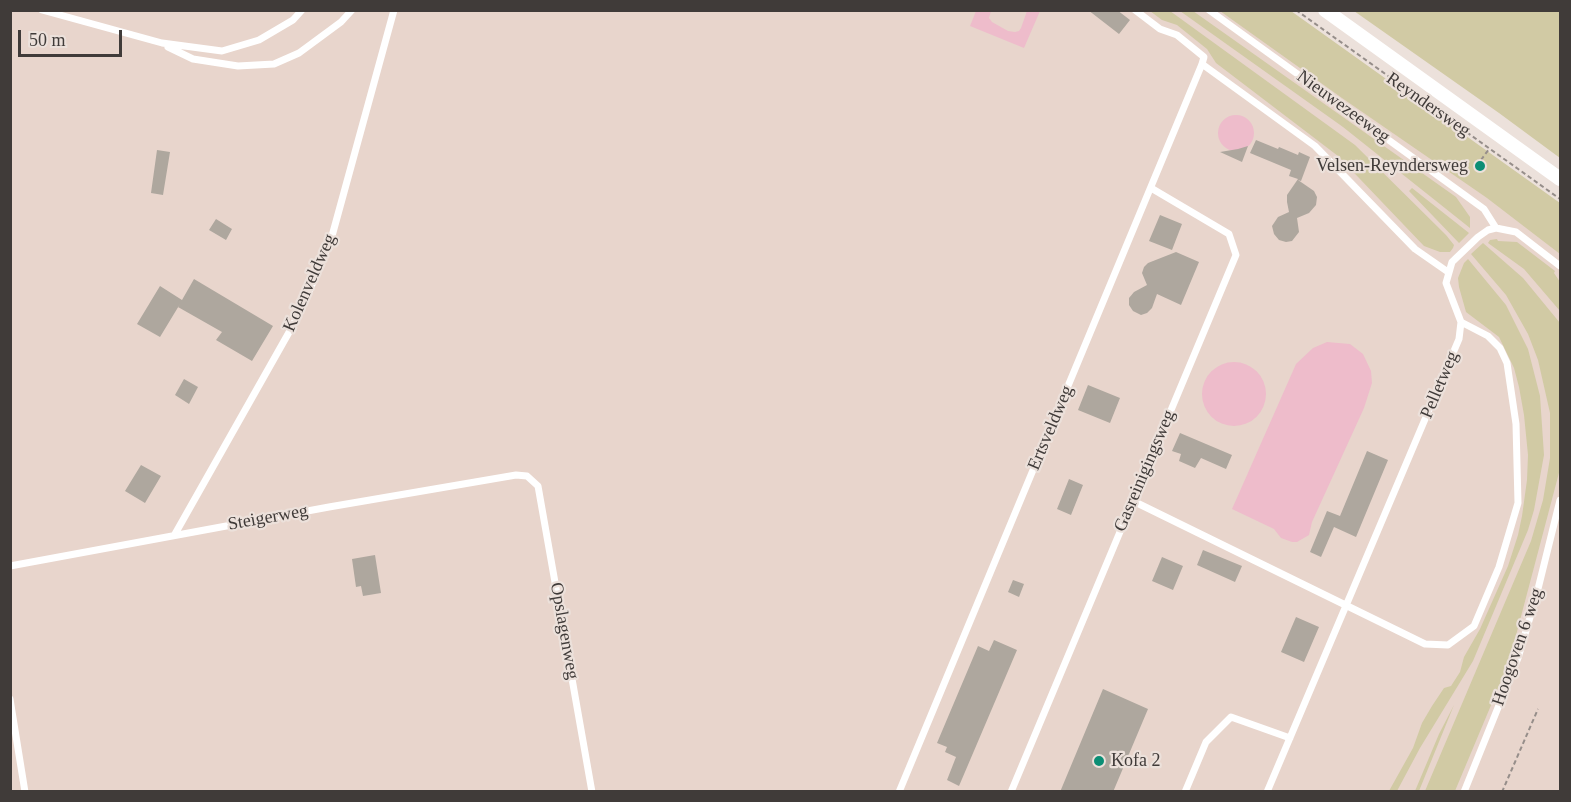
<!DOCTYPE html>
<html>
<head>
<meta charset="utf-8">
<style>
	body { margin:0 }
	#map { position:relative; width:1571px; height:802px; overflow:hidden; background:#ece1db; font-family:Georgia,serif }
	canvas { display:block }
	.frame { position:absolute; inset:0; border:12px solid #403b39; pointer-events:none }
	.scale { position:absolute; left:18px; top:30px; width:104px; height:27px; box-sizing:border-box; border:3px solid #403b39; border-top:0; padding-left:8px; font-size:18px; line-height:21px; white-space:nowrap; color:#403b39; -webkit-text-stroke:4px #ece1db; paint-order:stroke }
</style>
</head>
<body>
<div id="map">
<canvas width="1571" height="802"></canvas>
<div class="frame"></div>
<div class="scale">50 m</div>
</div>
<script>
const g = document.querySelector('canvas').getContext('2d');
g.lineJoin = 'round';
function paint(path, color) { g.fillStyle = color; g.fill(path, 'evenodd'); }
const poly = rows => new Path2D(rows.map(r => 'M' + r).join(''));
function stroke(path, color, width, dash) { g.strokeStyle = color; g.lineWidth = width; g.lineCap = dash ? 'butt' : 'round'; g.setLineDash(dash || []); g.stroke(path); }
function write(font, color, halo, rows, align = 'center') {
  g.font = font + ' Georgia,serif'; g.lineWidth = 4.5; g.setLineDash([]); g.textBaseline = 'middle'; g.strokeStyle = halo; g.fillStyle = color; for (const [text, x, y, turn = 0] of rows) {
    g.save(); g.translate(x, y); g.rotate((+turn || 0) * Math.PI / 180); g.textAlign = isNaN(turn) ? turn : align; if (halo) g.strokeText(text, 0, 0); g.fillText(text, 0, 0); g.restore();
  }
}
const built = poly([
	[10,11,1235,11,1560,250,1560,791,11,791]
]);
const green = poly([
	[1150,11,1170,11,1355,145,1446,235,1454,245,1453,248,1450,252,1440,252,1424,246,1338,156,1216,63,1207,49,1177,25,1162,20],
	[1180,11,1193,11,1456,197,1470,217,1470,228,1343,127],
	[1220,11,1291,11,1560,203,1560,254,1487,198,1342,98],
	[1354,11,1560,11,1560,158,1499,113],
	[1412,188,1469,233,1459,243,1409,191],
	[1497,239,1498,241,1517,242,1555,271,1554,273,1560,282,1560,311,1524,269,1488,243,1490,240],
	[1483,243,1523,278,1560,323,1560,469,1510,658,1497,691,1455,791,1425,791,1531,541,1543,500,1550,458,1550,413,1538,360,1528,334,1506,295,1471,254],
	[1468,259,1506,305,1528,349,1540,396,1544,455,1534,510,1528,530,1473,661,1420,748,1397,791,1389,791,1413,748,1422,723,1432,706,1444,688,1451,686,1460,672,1464,657,1480,629,1508,566,1518,535,1522,516,1527,480,1528,455,1524,415,1519,387,1514,368,1499,337,1466,312,1459,287,1458,278,1464,263],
	[1454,705,1419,791,1415,791,1439,734]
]);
const water = poly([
	[976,11,991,11,989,18,992,22,1008,31,1015,32,1019,31,1021,28,1027,11,1040,11,1024,48,970,26],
	'1218 133a18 18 0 1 1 36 0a18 18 0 1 1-36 0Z',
	[1327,342,1350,344,1363,354,1371,371,1372,383,1364,408,1312,522,1309,535,1297,542,1292,542,1281,538,1274,529,1232,509,1296,364,1313,348],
	'1202 394a32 32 0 1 1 64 0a32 32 0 1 1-64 0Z'
]);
const building = poly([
	[1088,10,1117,10,1130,20,1119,34],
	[1256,140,1278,149,1279,147,1298,155,1299,152,1310,157,1301,181,1298,180,1314,191,1317,197,1316,205,1309,213,1297,218,1299,232,1292,241,1286,242,1279,240,1274,234,1272,226,1278,217,1289,212,1287,202,1287,195,1298,179,1289,176,1291,170,1250,153],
	[1248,146,1242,162,1220,152,1238,149],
	[157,150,170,152,163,195,151,193],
	[1160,215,1182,224,1172,250,1149,241],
	[216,219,232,229,226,240,209,230],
	[1176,252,1199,262,1181,305,1157,294,1152,308,1147,313,1141,315,1133,311,1129,305,1129,298,1134,292,1147,285,1142,273,1144,267,1148,263],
	[194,279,273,326,252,361,216,340,222,332,178,307,180,304,160,337,137,324,160,286,182,300],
	[184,379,198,387,189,404,175,395],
	[1088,385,1120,398,1110,423,1078,410],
	[1180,433,1232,455,1226,469,1201,458,1195,468,1179,461,1181,454,1172,451],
	[1367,451,1388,460,1356,537,1334,527,1321,557,1310,552,1327,511,1340,516],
	[141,465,161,476,145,503,125,491],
	[1069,479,1083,485,1071,515,1057,509],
	[1203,550,1242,566,1235,582,1197,565],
	[375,555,381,593,363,596,361,586,356,587,352,559],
	[1162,557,1183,566,1173,590,1152,581],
	[1013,580,1024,584,1019,597,1008,592],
	[1296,617,1319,627,1304,662,1281,652],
	[994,640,1017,650,959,786,947,780,956,757,945,752,947,747,937,743,978,646,989,651],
	[1103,689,1148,709,1113,792,1060,792]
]);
const path = poly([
	[1296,10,1560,199],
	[1481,160,1489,149],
	[1502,792,1538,709]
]);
const service = poly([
	[42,10,162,43,222,51,259,40,293,20,302,10],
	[1209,10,1484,209,1496,228,1516,232,1560,266],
	[168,47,193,59,238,66,274,64,299,53,341,22,352,10],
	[1202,64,1315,146,1415,249,1448,272],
	[1133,501,1425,644,1448,645,1474,626,1499,567,1518,503,1516,424,1507,363,1500,348,1488,336,1461,322],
	[175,534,292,327,309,292,332,236,394,10],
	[10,566,329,507,516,475,527,476,538,486,592,792],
	[10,699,25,792],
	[899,792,1202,64,1204,57,1177,35,1160,29,1135,10],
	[1011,792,1236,255,1229,234,1151,188],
	[1185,792,1206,742,1231,717,1290,738],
	[1267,792,1459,339,1461,322,1446,283,1452,262,1478,237,1488,230,1496,228],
	[1464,792,1518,658,1536,597,1560,500]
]);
const minor = poly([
	[1325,10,1560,179]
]);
const markers = [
	[1480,166,6,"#0b8e75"],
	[1099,761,6,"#0b8e75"]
];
const streetNames = [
	["Reyndersweg",1428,105,35],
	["Nieuwezeeweg",1343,107,36],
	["Kolenveldweg",310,283,-66],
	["Pelletweg",1440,385,-67],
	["Ertsveldweg",1051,428,-67],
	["Gasreinigingsweg",1145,471,-67],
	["Steigerweg",268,518,-10],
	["Opslagenweg",564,631,80],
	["Hoogoven 6 weg",1518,647,-71]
];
const poiNames = [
	["Velsen-Reyndersweg",1468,166],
	["Kofa 2",1111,761,"left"]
];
paint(built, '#e8d5cc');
paint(green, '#d1caa4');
paint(water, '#eebccb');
paint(building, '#aea79e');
stroke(path, '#968e8a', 2, [4.5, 3]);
stroke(service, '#fff', 7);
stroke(minor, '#fff', 14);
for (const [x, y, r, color] of markers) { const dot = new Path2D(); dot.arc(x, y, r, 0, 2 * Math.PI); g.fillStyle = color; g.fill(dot); stroke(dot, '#ece1db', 2); }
write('18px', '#403b39', '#ece1db', streetNames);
write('18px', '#403b39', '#ece1db', poiNames, 'right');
</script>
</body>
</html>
